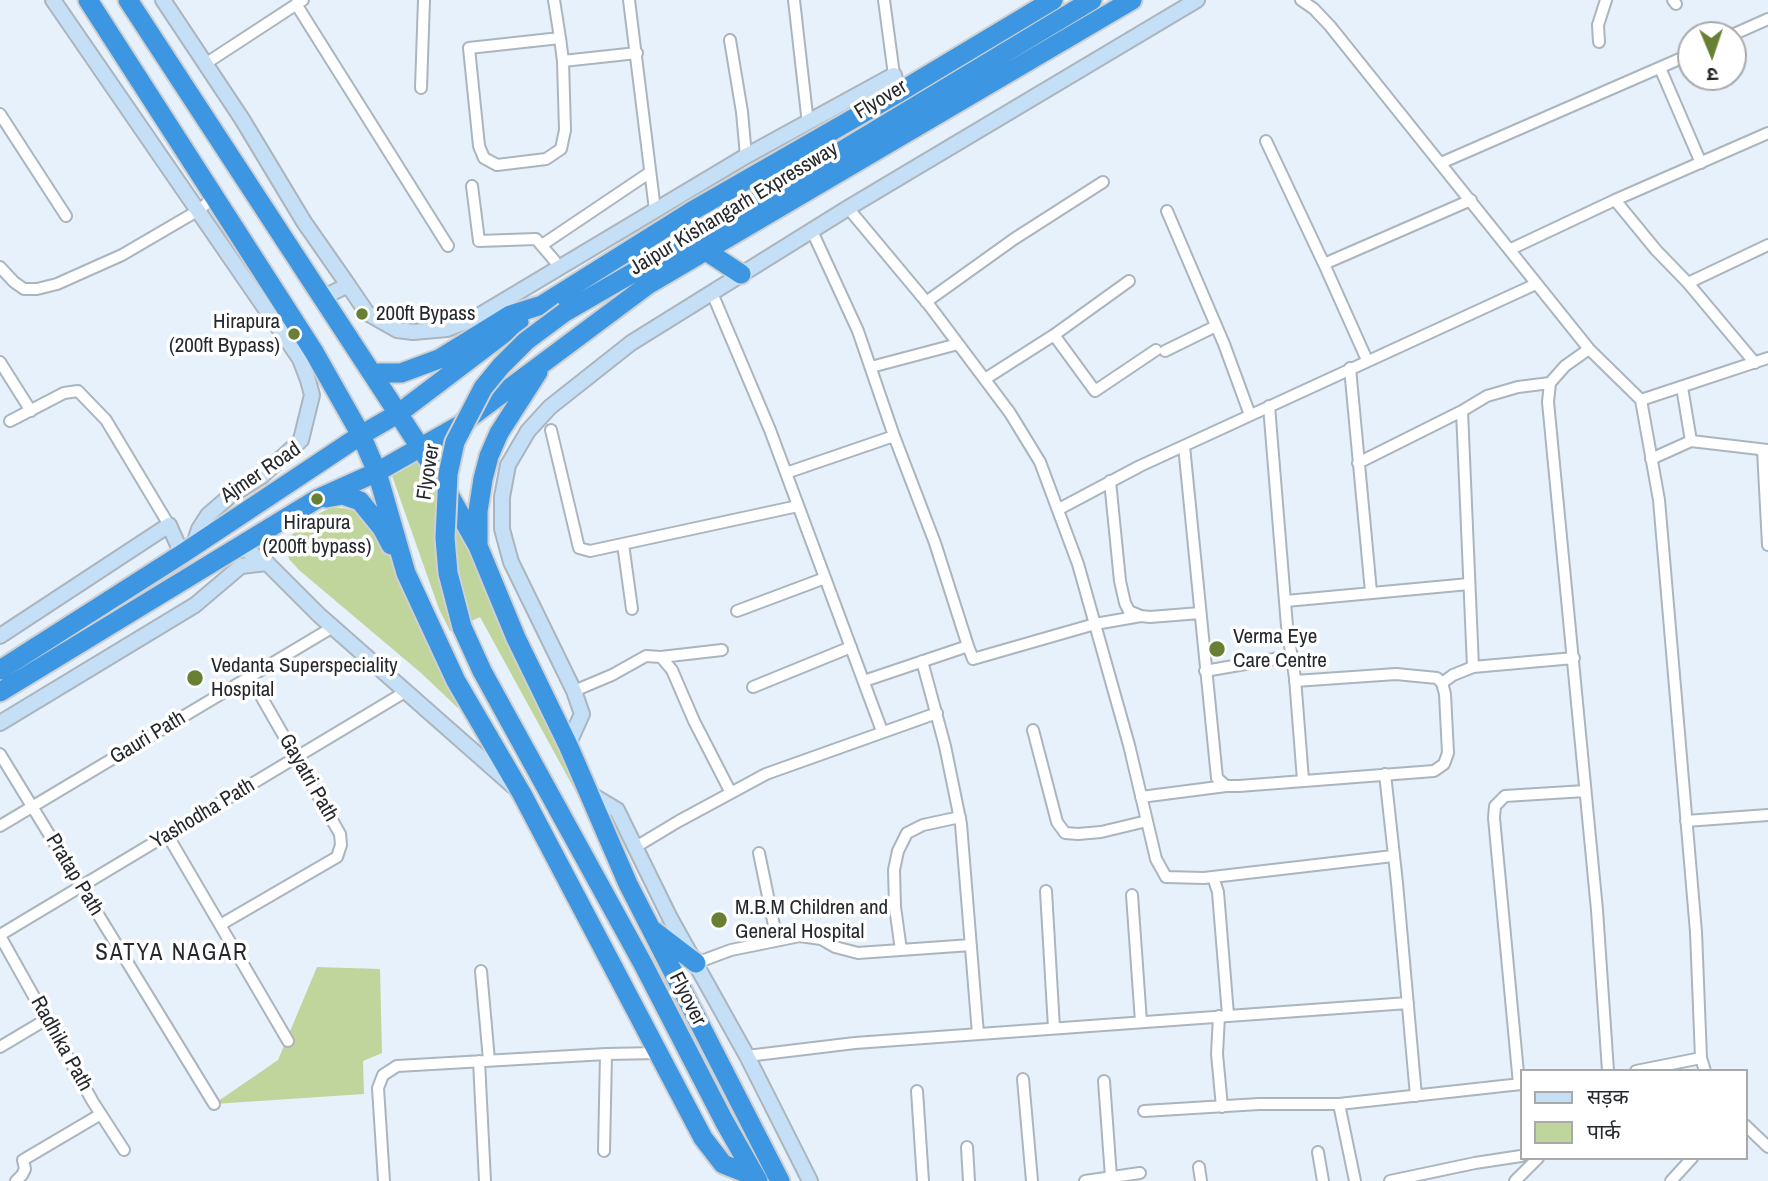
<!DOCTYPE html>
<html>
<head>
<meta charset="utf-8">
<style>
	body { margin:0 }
	#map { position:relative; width:1768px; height:1181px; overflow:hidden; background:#e7f1fb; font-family:"Archivo Narrow","Noto Sans Devanagari",sans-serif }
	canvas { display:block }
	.legend { position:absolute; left:1520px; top:1069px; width:228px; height:91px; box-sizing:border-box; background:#fff; border:2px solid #a8a9ab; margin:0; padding:9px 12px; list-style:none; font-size:21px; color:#25292d }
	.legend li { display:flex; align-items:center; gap:14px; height:35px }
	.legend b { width:35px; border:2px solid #a8a9ab }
	.north { position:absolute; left:1677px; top:21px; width:70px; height:70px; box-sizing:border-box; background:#fff; border:2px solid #a8a9ab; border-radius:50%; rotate:178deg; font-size:19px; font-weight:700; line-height:28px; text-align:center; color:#25292d }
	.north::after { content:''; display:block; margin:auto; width:24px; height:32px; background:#688033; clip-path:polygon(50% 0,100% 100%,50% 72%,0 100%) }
</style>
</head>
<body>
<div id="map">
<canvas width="1768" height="1181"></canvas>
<ul class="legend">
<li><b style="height:9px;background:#c5e0f6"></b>सड़क</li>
<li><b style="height:19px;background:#c0d59c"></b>पार्क</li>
</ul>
<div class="north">उ</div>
</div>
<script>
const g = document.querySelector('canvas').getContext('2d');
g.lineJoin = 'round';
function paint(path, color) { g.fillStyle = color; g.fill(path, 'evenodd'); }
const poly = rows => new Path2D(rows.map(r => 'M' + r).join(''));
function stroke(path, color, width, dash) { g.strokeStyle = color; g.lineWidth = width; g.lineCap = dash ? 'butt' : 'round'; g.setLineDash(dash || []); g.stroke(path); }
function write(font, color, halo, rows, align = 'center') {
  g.font = font + ' "Archivo Narrow",sans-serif'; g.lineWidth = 7; g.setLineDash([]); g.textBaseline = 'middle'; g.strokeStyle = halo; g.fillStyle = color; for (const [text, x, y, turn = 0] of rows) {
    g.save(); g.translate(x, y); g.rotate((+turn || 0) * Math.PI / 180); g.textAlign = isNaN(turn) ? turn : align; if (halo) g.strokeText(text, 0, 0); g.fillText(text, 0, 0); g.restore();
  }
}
const green = poly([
	[414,456,465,523,593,823,480,617,450,631,439,609,391,473],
	[330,508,343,508,355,511,366,521,387,550,407,595,464,705,458,708,421,673,299,570,289,559,287,548,289,537,316,515],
	[317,967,380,969,382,1053,363,1061,364,1094,214,1104,278,1060]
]);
const street = poly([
	[554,0,560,38],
	[629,0,655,210],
	[794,0,808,124],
	[884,0,894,75],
	[1301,0,1314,9,1330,26,1589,349,1641,400,1659,500,1696,932,1701,1058,1705,1071],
	[1673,0,1676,4],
	[296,4,448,246],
	[1732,35,1768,19],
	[730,40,742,112,746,156],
	[1599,42,1598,25,1606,0],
	[563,61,560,38,469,48,479,146,484,158,497,165,546,159,561,149,565,130,563,61,637,53],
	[205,64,303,0],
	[1660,68,1701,163],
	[421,88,424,0],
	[0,114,66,216],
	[1266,141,1324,264,1471,200],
	[1441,163,1691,54],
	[472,186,479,241,536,239,560,267],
	[1615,200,1656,250,1688,283,1755,363],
	[848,208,929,305,1010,413,1040,462,1078,564,1129,745,1156,859,1166,877,1204,878,1393,856],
	[1167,211,1224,344,1250,415],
	[812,231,858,331,894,436,935,543,968,646],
	[542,245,649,173],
	[1511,249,1615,200,1768,133],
	[1324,264,1367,360],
	[0,267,14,282,24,289,37,289,57,284,122,255,199,210,213,198],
	[1688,283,1768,245],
	[712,293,770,430,882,731],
	[926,302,1014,239,1103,182],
	[1054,335,1129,281],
	[1589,349,1565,366,1550,383,1548,402,1597,910,1608,1071],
	[1165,351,1216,326],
	[0,362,31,411],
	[871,367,958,344],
	[1350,368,1371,592],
	[985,379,1054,335,1095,391,1156,350],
	[1682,387,1691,441],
	[1641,400,1768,358],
	[1269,406,1287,626,1295,678,1303,780],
	[10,421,64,393,78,391,106,420,169,525],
	[551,430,579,548,590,551,798,506],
	[1184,446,1217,778,1226,786,1239,786,1434,771,1444,764,1448,753,1445,694,1442,683,1437,678,1396,674,1295,681],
	[1763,450,1768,545],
	[1651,459,1691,441,1768,450],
	[1358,463,1462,411],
	[786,473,894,436],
	[1110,481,1120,581,1125,603,1129,611,1141,616,1150,617,1200,613],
	[1059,509,1140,466,1536,284],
	[623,544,632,609],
	[1286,601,1469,584],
	[737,611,825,578],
	[661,657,722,650],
	[922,661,945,746,961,824,978,1034],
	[1473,667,1462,411,1487,396,1518,387,1550,383],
	[1205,671,1291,656],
	[864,681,968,646,973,659,1095,624,1141,616],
	[1442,683,1453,675,1473,667,1574,658],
	[753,687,851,647],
	[574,691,612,675,646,656,661,657,672,670,694,721,731,793],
	[1033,730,1057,822,1065,833,1078,834,1101,832,1147,821],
	[0,754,214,1104],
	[1385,774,1397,883,1416,1096],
	[1141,797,1226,786],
	[1686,821,1768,815],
	[0,826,333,627],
	[168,836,288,1041],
	[634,848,679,821,766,774,937,713],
	[759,853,777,940],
	[1213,877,1218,892,1228,1015],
	[1046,891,1054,1028],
	[1132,895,1141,1022],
	[220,925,337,857,341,845,340,834,250,677],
	[0,935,405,692],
	[0,936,93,1102,124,1150],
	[901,950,895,907,894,870,898,851,907,833,923,825,960,817],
	[696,963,731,950,800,936,821,939,835,947,858,953,971,945],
	[481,971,489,1060],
	[1219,1016,1217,1054,1222,1107],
	[0,1047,47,1019],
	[747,1056,855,1043,1408,1003],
	[479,1061,485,1181],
	[1636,1071,1701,1058],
	[1023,1079,1032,1181],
	[1104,1081,1111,1177],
	[1519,1084,1494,818,1495,806,1505,796,1585,791],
	[917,1091,923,1181],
	[1339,1104,1355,1181],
	[1144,1111,1259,1104,1339,1104,1521,1084],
	[1745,1125,1768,1147],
	[967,1147,969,1181],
	[604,1151,606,1054],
	[1318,1152,1323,1181],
	[1199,1167,1201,1181],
	[16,1181,22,1175,25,1169,23,1160,101,1114],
	[384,1181,378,1088,383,1075,397,1066,606,1054,659,1053],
	[1085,1181,1140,1173],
	[1390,1181,1475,1163,1521,1156],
	[1515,1181,1538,1158],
	[1671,1181,1692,1158]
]);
const secondary = poly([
	[53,0,300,359,308,380,312,395,301,440,262,476,230,496,208,515,199,529,193,547],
	[163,0,242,119,304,222,348,285],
	[322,298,348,285,367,313,397,330,413,332,447,329,475,318,746,156,894,75,898,93],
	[241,547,267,563,319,615,513,786],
	[0,636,169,525,182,554],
	[0,723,195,605,241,566,267,563],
	[568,745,582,714,574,691,511,562,502,529,502,497,508,465,528,431,550,407,631,343,848,208,1197,0],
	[587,792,617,810,670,918,747,1056,810,1181]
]);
const highway = poly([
	[88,0,314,352,361,435,377,472,406,573,456,681,522,794,703,1138,723,1164,756,1177],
	[128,0,435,470,478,546,516,638,568,745,628,884,780,1181],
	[706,251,741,274],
	[565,312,785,185,1092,0],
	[372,373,401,373,439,359,510,315,542,305,692,211,898,93,1053,0],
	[326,498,343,495,360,501,382,528,391,545],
	[478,544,478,511,483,479,489,456,499,433,538,372],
	[462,627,482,671,643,964,724,1121,758,1181],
	[0,670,182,554,361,435,399,413,519,322],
	[0,692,317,499,377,472,460,425,649,284,1132,0],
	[654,931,696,963]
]);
const highwayBridge = poly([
	[462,627,448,573,445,538,448,474,455,442,483,388,501,366,526,341,565,312]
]);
const markers = [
	[362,314,7,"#688033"],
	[294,334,7,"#688033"],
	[317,499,7,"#688033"],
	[1217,649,9,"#688033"],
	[195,678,9,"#688033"],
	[719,920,9,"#688033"]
];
const streetNames = [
	["Flyover",881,100,-31],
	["Jaipur Kishangarh Expressway",734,209,-31],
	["Flyover",429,472,-81],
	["Ajmer Road",261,473,-34],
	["Gauri Path",148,738,-31],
	["Gayatri Path",308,778,60],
	["Yashodha Path",203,814,-31],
	["Pratap Path",74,875,59],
	["Flyover",687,999,63],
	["Radhika Path",61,1044,61]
];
const poiNames = [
	["200ft Bypass",376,314],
	["Hirapura",280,322,"right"],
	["(200ft Bypass)",280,346,"right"],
	["Hirapura",317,523,"center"],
	["(200ft bypass)",317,547,"center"],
	["Verma Eye",1233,637],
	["Care Centre",1233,661],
	["Vedanta Superspeciality",211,666],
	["Hospital",211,690],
	["M.B.M Children and",735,908],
	["General Hospital",735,932]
];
const neighbourhoodNames = [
	["SATYA NAGAR",172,954]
];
paint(green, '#c0d59c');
stroke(street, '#abb5be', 14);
stroke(secondary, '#abb5be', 18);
stroke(highway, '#cfd0d1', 23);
stroke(street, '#fff', 10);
stroke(secondary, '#c5e0f6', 14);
stroke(highway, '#3d96e2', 19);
stroke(highwayBridge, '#cfd0d1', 23, []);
stroke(highwayBridge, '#3d96e2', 19);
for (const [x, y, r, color] of markers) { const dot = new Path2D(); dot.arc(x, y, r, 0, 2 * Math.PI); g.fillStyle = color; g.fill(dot); stroke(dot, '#fff', 2.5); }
write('21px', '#25292d', '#fff', streetNames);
write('21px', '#25292d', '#fff', poiNames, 'left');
g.letterSpacing = '2px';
write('23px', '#25292d', '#fff', neighbourhoodNames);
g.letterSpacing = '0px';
</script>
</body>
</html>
